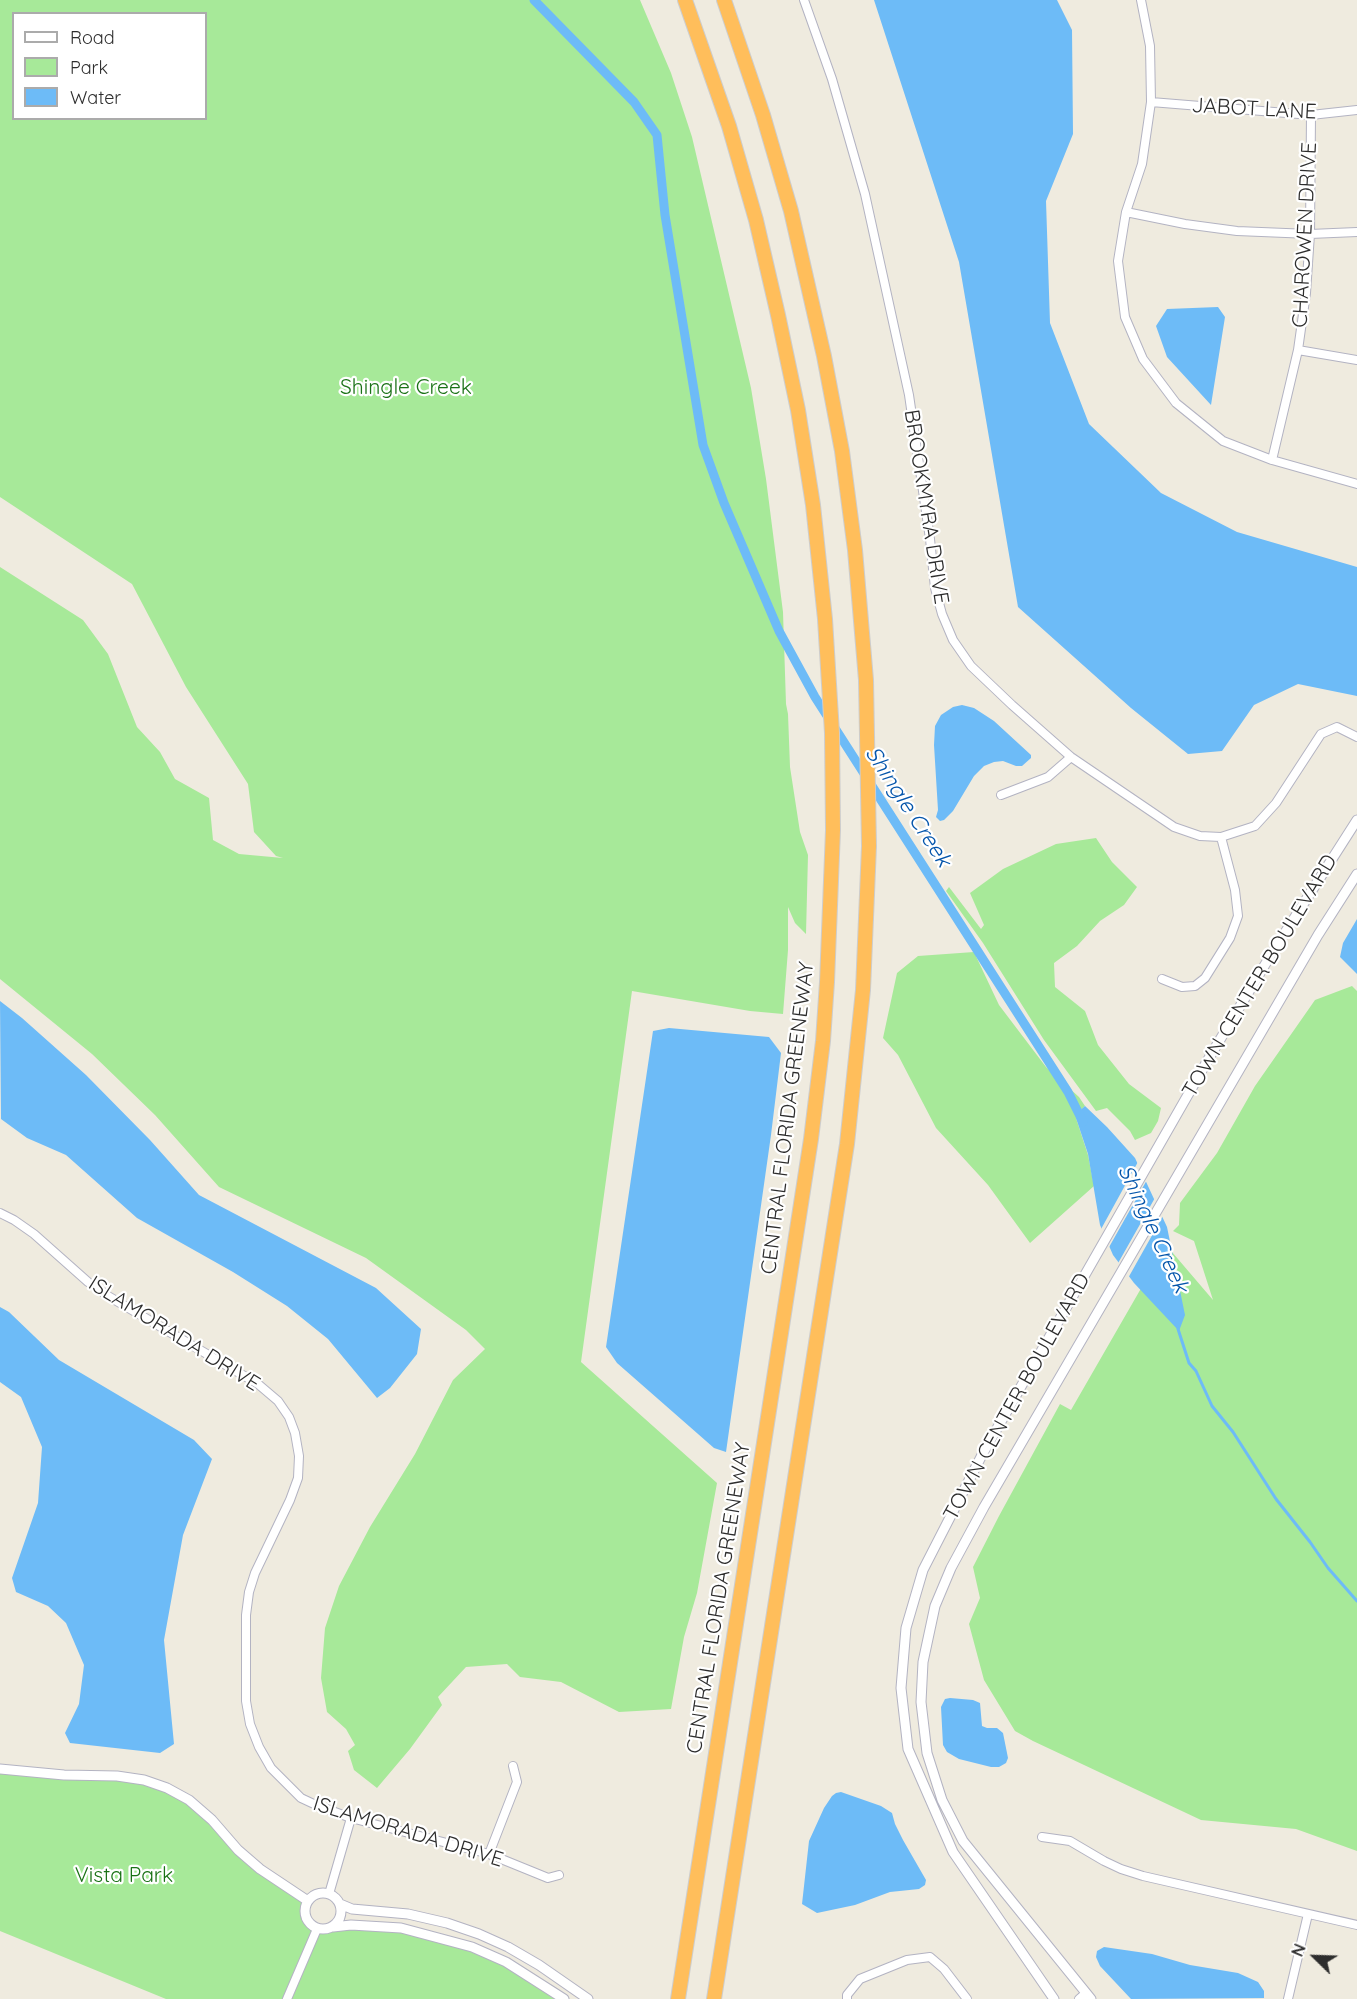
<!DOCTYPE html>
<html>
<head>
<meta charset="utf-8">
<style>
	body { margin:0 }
	#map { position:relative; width:1357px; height:1999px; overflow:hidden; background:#efebdf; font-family:Quicksand,sans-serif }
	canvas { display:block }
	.legend { position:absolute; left:12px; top:12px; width:195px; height:108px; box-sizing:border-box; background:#fff; border:2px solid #ababab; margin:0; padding:8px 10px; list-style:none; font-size:18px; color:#2d2d2d }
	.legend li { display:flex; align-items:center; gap:12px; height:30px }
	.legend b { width:30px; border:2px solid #ababab }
	.north { position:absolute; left:1285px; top:1927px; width:60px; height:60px; -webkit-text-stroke:4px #fff; paint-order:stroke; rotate:293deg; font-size:16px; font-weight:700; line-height:24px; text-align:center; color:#2d2d2d }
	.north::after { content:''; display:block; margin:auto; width:21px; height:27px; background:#2d2d2d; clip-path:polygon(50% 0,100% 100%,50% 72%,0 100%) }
</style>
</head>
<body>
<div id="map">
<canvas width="1357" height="1999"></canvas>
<ul class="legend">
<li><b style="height:8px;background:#fff"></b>Road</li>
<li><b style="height:16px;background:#a7e999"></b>Park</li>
<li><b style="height:16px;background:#6dbbf7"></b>Water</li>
</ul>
<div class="north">N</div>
</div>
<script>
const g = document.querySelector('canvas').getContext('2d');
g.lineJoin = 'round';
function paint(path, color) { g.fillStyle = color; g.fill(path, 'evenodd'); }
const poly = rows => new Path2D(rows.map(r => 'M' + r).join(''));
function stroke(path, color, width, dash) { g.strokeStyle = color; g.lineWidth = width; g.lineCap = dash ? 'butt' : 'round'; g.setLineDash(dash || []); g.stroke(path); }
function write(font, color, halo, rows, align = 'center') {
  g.font = font + ' Quicksand,sans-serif'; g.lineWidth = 4.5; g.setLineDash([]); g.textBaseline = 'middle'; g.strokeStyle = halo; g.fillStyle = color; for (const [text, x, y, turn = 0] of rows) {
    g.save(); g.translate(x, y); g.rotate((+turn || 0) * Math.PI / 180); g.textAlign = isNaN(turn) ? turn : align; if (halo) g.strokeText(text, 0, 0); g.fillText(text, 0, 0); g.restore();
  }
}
const green = poly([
	[0,0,640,0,671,73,692,137,751,388,766,479,783,612,786,704,788,714,790,767,800,832,808,855,806,934,795,923,788,907,788,950,783,1014,750,1011,632,991,581,1362,717,1483,697,1593,684,1637,671,1709,619,1712,561,1682,520,1677,507,1664,466,1667,438,1697,442,1705,410,1749,377,1788,354,1770,348,1751,355,1745,346,1729,327,1712,321,1678,325,1628,339,1586,370,1527,415,1454,453,1380,485,1349,466,1330,366,1258,219,1187,155,1115,92,1054,0,979,0,567,83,620,108,654,137,727,160,752,175,779,209,798,213,840,239,854,283,858,276,856,254,832,248,784,186,687,132,584,0,497],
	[14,14,206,14,206,118,14,118],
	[1096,838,1112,862,1137,887,1124,905,1100,921,1077,946,1054,963,1055,987,1085,1011,1098,1045,1129,1084,1161,1108,1158,1121,1151,1133,1135,1140,1130,1131,1107,1108,1096,1111,1044,1040,983,943,946,891,949,887,981,929,984,925,970,893,1003,869,1056,844],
	[974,952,999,1005,1046,1067,1079,1097,1085,1106,1078,1112,1076,1118,1088,1155,1094,1186,1030,1243,988,1185,936,1128,898,1055,883,1038,897,973,918,956],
	[1352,986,1357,991,1357,1851,1296,1829,1201,1820,1033,1741,1015,1731,984,1680,969,1624,980,1598,973,1567,999,1516,1060,1404,1071,1410,1166,1245,1213,1300,1194,1241,1173,1231,1179,1225,1180,1203,1217,1153,1255,1086,1315,1000],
	[0,1769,144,1780,189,1800,238,1850,308,1901,305,1913,307,1921,317,1929,368,1926,472,1947,564,1999,166,1999,0,1931]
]);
const water = poly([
	[874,0,1057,0,1072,30,1073,134,1046,201,1050,323,1089,424,1161,493,1237,532,1357,567,1357,696,1298,684,1254,705,1222,751,1188,754,1131,708,1018,607,959,262],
	[1218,307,1225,317,1211,405,1167,357,1156,326,1167,309],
	[962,705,974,708,994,721,1031,755,1031,758,1022,766,1016,766,1003,761,994,762,984,766,974,776,953,811,944,820,940,821,936,817,938,810,934,745,935,726,941,715,953,707],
	[1357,919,1357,974,1340,957,1343,943],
	[0,1001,22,1018,86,1075,150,1140,199,1195,376,1288,421,1329,417,1354,390,1388,377,1398,328,1339,287,1306,233,1272,137,1218,66,1155,27,1138,1,1119],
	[669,1028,769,1037,781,1053,771,1135,726,1452,714,1448,617,1363,606,1347,653,1031],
	[1085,1106,1107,1127,1135,1158,1167,1227,1185,1315,1179,1331,1134,1283,1113,1255,1100,1225,1088,1154,1076,1118,1078,1112],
	[0,1307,9,1312,59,1360,194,1440,212,1459,183,1535,164,1640,174,1744,160,1753,70,1743,65,1733,79,1704,84,1665,66,1623,48,1606,16,1592,12,1578,38,1503,42,1447,21,1397,0,1382],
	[950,1698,973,1700,980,1703,982,1726,987,1728,997,1728,1003,1733,1008,1758,1006,1763,999,1767,991,1767,959,1759,947,1752,943,1745,941,1707,945,1699],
	[841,1792,881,1806,892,1813,895,1824,903,1840,926,1880,925,1885,919,1889,890,1892,855,1905,817,1913,802,1904,809,1841,824,1808,832,1796,836,1793],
	[1104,1947,1152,1954,1190,1965,1238,1973,1258,1982,1264,1991,1264,1998,1131,1999,1100,1966,1096,1957,1097,1951]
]);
const pier = poly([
	[1139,1160,1148,1178,1108,1249,1100,1231],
	[1156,1196,1164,1214,1127,1280,1117,1265]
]);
const stream = poly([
	[1178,1329,1189,1363,1196,1371,1212,1406,1233,1432,1276,1499,1310,1542,1328,1568,1357,1601]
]);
const canal = poly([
	[534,0,634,102,657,135,665,215,703,445,724,503,779,631,815,697,1068,1092,1083,1122]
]);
const minor = poly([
	[804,0,832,79,865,194,909,395,930,539,935,588,942,614,953,640,971,666,1012,705,1071,757,1174,827,1200,836,1221,837,1255,826,1276,803,1321,734,1337,727,1357,737],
	[1141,0,1150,46,1151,102,1142,164,1126,212,1118,261,1125,317,1143,359,1176,403,1223,441,1272,460,1357,484],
	[1151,102,1311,115,1357,110],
	[1126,212,1185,224,1237,231,1310,234,1357,232],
	[1298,350,1357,360],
	[1272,460,1298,350,1306,293,1310,234,1311,115],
	[1001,795,1048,777,1071,757],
	[1162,979,1182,987,1195,986,1205,978,1230,938,1238,916,1235,890,1221,837],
	[0,1213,14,1220,34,1234,88,1282,108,1296,258,1384,278,1401,289,1417,295,1433,299,1456,298,1478,290,1500,255,1573,249,1592,246,1615,246,1701,250,1724,259,1747,271,1768,301,1798,316,1805,351,1818,489,1854,548,1878,559,1875],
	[1042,1837,1070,1841,1104,1861,1121,1869,1143,1876,1357,1925],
	[489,1854,517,1782,513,1766],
	[329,1894,351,1818],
	[287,1999,317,1929],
	[847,1999,847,1995,860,1979,907,1960,930,1957,944,1969,967,1999],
	[1079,1999,1086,1993],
	[1288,1999,1308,1914]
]);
const tertiary = poly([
	[0,1769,64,1775,117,1776,144,1780,167,1788,189,1800,212,1820,238,1850,260,1869,308,1901],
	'305 1911a18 18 0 1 1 36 0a18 18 0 1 1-36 0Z',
	[340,1904,352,1909,408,1914,447,1923,479,1934,508,1947,539,1965,588,1999],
	[333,1927,351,1925,401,1928,472,1947,506,1962,564,1999],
	[1054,1999,953,1852,908,1749,901,1688,906,1628,923,1570,983,1453,1209,1058,1272,953,1357,820],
	[1091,1999,963,1841,942,1800,927,1753,921,1702,923,1662,935,1606,951,1568,984,1507,1318,935,1357,874]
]);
const motorway = poly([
	[678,1999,811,1139,823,1041,827,982,833,830,832,733,825,619,813,505,798,410,778,315,756,220,729,126,685,0],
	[714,1999,847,1144,863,990,869,846,866,680,855,550,842,451,824,356,791,211,763,115,724,0]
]);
const streetNames = [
	["JABOT LANE",1254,109,3],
	["CHAROWEN DRIVE",1305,235,-87],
	["BROOKMYRA DRIVE",926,507,81],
	["TOWN CENTER BOULEVARD",1260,976,-59],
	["CENTRAL FLORIDA GREENEWAY",788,1118,-83],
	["ISLAMORADA DRIVE",174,1334,32],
	["TOWN CENTER BOULEVARD",1017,1397,-61],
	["CENTRAL FLORIDA GREENEWAY",719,1598,-81],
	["ISLAMORADA DRIVE",408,1832,17]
];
const parkNames = [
	["Shingle Creek",406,388],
	["Vista Park",124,1876]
];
const waterNames = [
	["Shingle Creek",908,807,57],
	["Shingle Creek",1153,1229,65]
];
paint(green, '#a7e999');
paint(water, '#6dbbf7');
paint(pier, '#efebdf');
stroke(stream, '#6dbbf7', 3);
stroke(canal, '#6dbbf7', 9);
stroke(minor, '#b3b3c2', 10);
stroke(tertiary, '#b3b3c2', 11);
stroke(motorway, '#cdcdcd', 16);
stroke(minor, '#fff', 8);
stroke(tertiary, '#fff', 9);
stroke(motorway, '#ffbe5b', 14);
write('21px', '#2d2d2d', '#fff', streetNames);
write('21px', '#1a7216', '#fff', parkNames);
write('italic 22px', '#0455ab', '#fff', waterNames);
</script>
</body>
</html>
